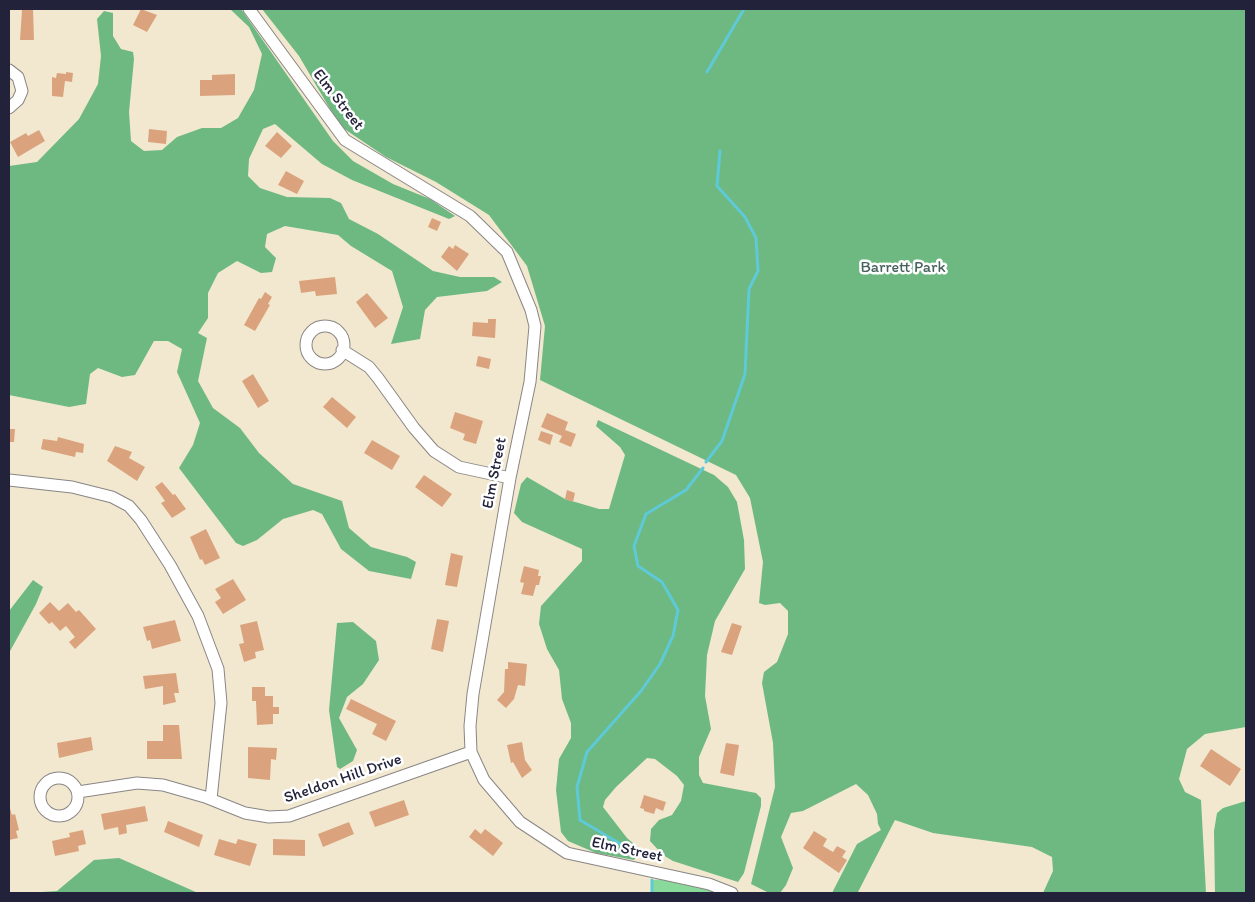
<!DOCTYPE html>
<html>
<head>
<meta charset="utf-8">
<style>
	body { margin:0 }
	#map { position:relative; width:1255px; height:902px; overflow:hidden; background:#f1e8cf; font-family:Itim,sans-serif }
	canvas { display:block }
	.frame { position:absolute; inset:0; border:10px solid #22223b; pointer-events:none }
</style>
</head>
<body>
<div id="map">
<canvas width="1255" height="902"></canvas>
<div class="frame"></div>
</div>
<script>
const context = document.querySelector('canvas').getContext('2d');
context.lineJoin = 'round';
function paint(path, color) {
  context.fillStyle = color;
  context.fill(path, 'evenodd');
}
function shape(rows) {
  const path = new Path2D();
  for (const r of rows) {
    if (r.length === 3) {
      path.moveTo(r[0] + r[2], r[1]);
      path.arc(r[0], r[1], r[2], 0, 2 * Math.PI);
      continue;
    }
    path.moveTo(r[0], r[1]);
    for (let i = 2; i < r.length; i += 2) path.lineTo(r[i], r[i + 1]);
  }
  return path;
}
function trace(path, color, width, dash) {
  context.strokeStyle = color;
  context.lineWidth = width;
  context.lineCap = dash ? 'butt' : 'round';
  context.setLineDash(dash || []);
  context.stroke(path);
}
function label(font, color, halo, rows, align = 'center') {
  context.font = font + ' Itim,sans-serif';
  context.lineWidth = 5;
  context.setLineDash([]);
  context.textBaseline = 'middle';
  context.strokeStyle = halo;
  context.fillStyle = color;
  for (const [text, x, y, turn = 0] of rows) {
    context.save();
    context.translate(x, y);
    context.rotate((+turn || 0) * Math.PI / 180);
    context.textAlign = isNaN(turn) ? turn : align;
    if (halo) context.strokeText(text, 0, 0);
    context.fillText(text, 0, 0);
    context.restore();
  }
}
const green = shape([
	[668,879,697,886,719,893,651,893,652,880]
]);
const forest = shape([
	[230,9,241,9,333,141,353,161,393,184,430,199,455,216,449,219,352,180,322,164,275,124,263,129,249,159,248,176,260,188,287,197,330,198,341,203,349,219,378,234,433,271,460,277,494,277,502,282,487,291,437,297,425,310,420,339,391,344,403,307,392,271,351,246,338,235,285,226,267,234,265,247,276,258,272,272,261,273,237,261,218,273,208,293,208,318,198,333,207,338,198,381,213,408,240,428,259,453,293,484,342,501,349,528,371,547,407,557,416,562,411,579,369,571,341,549,322,514,313,510,283,519,257,540,243,546,236,543,179,468,193,445,200,423,177,372,182,349,168,341,154,341,135,375,122,377,98,368,90,374,86,404,69,407,9,395,9,166,37,162,79,119,98,84,101,56,97,19,104,11,113,13,113,36,121,49,133,52,134,59,129,112,131,141,144,151,162,150,177,137,202,128,221,128,238,118,254,90,262,54,249,27],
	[262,9,1246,9,1246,727,1205,734,1187,749,1179,779,1185,792,1201,800,1206,893,1043,893,1053,871,1052,857,1032,847,933,833,895,820,858,892,832,893,857,844,881,830,878,824,877,814,868,795,856,784,803,811,791,813,781,837,793,868,786,885,780,893,769,893,751,884,775,787,773,743,762,683,764,672,777,662,788,634,788,611,780,603,765,605,759,603,763,562,750,498,736,475,540,380,545,326,527,266,489,215,436,182,386,157,340,126,299,56],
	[598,420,714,475,728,487,737,502,744,540,745,569,715,621,707,655,705,696,711,729,699,757,699,775,703,783,756,793,761,798,761,806,744,873,738,882,673,861,663,855,650,841,651,829,659,820,672,815,681,801,684,785,677,776,655,759,647,758,616,787,605,800,603,807,627,838,641,850,634,860,596,853,568,841,561,832,556,790,559,759,571,738,571,723,562,699,559,670,547,649,539,624,541,606,582,561,582,549,522,522,514,513,521,484,527,477,565,499,599,509,609,509,625,455,620,447,596,426],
	[33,580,43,587,36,604,9,653,9,611],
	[353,622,376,641,379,660,363,684,347,697,339,718,357,750,353,761,340,769,337,767,329,710,337,623],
	[1246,801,1246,893,1215,893,1214,831,1217,813,1223,808],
	[119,858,198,893,26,893,57,891,94,860]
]);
const stream = shape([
	[707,72,744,9],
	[706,462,722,441,745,374,749,289,758,271,756,238,745,217,717,186,720,151],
	[639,855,580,820,577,787,587,752,641,691,660,664,673,636,678,610,662,582,638,566,634,546,646,514,686,490,703,468],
	[652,880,652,893]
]);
const building = shape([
	[33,9,34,40,20,40,22,10],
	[141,9,157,15,147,32,133,25],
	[66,72,73,73,72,82,65,81,63,97,52,96,52,77,56,78,57,73,66,74],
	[235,74,235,95,200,96,200,80,212,80,212,75],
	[149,129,167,131,166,144,148,142],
	[39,130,45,141,18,157,10,142,26,133,28,136],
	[277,132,292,146,281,158,265,146],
	[286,171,304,181,297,194,278,185],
	[432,218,441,222,437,231,428,227],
	[455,245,469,254,457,271,441,257,449,246,453,249],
	[335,277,337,294,316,296,315,291,301,293,299,281],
	[265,292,272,297,268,304,270,305,255,331,244,325,259,298,261,299],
	[367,293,388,318,375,328,356,302],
	[488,319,496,319,495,338,472,336,473,322,488,323],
	[478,356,491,359,489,369,476,366],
	[253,374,269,401,258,408,242,381],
	[332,397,356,417,347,428,323,407],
	[455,412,483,421,476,444,463,440,465,434,450,428],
	[547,413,568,422,565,430,576,434,571,447,559,442,562,436,541,427],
	[9,429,15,429,14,442,9,442],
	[541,431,553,435,550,445,538,440],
	[58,437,84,444,83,453,76,452,75,457,41,449,43,439,57,441],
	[372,440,400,456,392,470,364,453],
	[115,446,132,452,129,458,145,467,137,481,107,461],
	[424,475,452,494,442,507,415,487],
	[162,482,173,495,175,494,186,509,172,518,161,503,165,501,155,487],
	[567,490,575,493,573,502,565,499],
	[206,529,220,558,205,565,202,559,200,560,190,537],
	[451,553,463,556,457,587,445,585],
	[524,566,539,570,538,576,541,576,539,585,536,585,533,596,521,594,524,583,520,582],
	[233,579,246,600,223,614,215,602,221,598,215,589],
	[50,602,59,611,68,603,76,612,79,610,96,629,75,649,69,642,75,637,66,626,60,631,52,622,49,624,39,613],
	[437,619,449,621,443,652,431,649],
	[175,620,181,641,152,649,150,640,147,641,143,627],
	[257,621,264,650,255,652,256,658,244,662,239,644,244,643,240,625],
	[732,623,742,626,732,655,721,652],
	[508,662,527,664,525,686,518,685,514,699,506,708,497,700,504,692,505,669,508,669],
	[176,673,179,693,174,693,176,702,163,705,163,686,145,689,143,676],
	[252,687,265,687,265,696,273,696,273,707,279,707,279,714,273,714,273,724,257,725,256,701,252,701],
	[351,699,396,721,386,741,372,734,377,724,346,709],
	[163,725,179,725,182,759,147,759,147,741,163,741],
	[91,737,93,750,59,758,57,743],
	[522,742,525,760,532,770,522,778,513,762,511,763,507,745],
	[726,743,739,745,734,776,720,773],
	[248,747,277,748,276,760,271,759,270,780,248,778],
	[1211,749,1241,769,1230,786,1200,766],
	[644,795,666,802,663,811,656,808,654,814,644,811,644,809,640,808],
	[404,800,409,815,375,827,369,812],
	[9,805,12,815,15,814,19,830,16,831,18,838,9,840],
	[145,806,148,821,126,825,127,833,119,835,118,827,104,830,101,814],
	[168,821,203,835,199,847,164,832],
	[349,822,354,834,323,847,318,834],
	[475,829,481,834,485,829,503,843,493,856,469,837],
	[83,830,86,844,78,846,79,851,55,856,52,841,70,837,69,833],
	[814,831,827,839,823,846,833,852,837,846,846,851,842,857,847,860,839,873,803,848],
	[219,839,236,844,238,839,257,844,250,866,214,855],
	[273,839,305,840,305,856,273,855]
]);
const minor = shape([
	[249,9,345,140,470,216,507,252,531,310,535,326,530,382,510,478,473,694,470,726,471,752,484,780,520,822,567,853,709,884,732,893],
	[9,70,18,77,22,91,18,100,9,108],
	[325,345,19],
	[342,350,369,367,378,378,414,428,434,451,459,467,510,478],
	[9,480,72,487,112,497,129,506,141,520,170,565,198,616,218,669,221,703,211,799],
	[59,797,19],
	[78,792,137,783,163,785,205,797,245,813,269,817,289,816,471,752]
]);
const streetNames = [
	["Elm Street",338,100,52],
	["Elm Street",495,473,-79],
	["Sheldon Hill Drive",343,779,-19],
	["Elm Street",627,850,12]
];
const parkNames = [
	["Barrett Park",903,268]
];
paint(green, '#88d99a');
paint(forest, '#6eb982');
trace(stream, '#5ec9d7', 3);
paint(building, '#dba37d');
trace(minor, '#8a8585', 13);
trace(minor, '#fff', 11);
label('16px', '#22223b', '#fff', streetNames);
label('16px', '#46625c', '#fff', parkNames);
</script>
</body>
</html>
